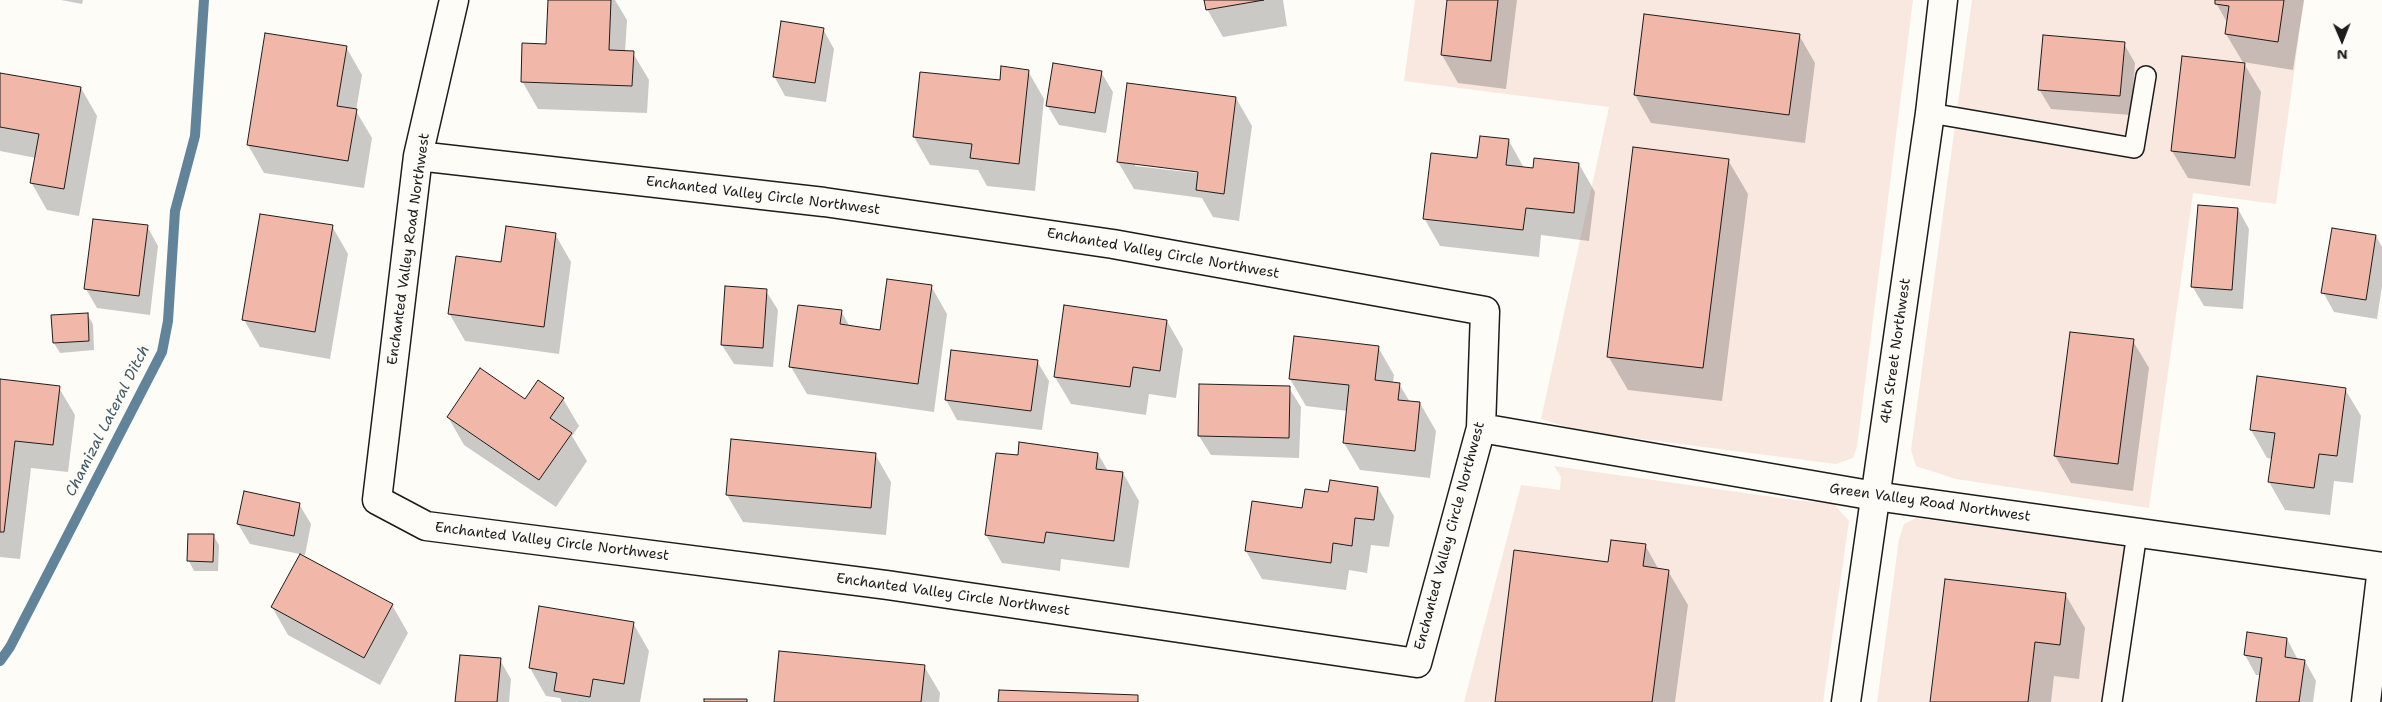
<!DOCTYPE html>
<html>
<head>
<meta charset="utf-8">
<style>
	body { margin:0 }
	#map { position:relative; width:2382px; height:702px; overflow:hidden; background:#fdfcf7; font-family:"Shantell Sans",sans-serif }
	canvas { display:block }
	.north { position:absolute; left:2317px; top:15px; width:50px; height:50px; -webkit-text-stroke:4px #fdfcf7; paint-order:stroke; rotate:179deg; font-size:14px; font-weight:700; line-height:20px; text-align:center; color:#1c1c1c }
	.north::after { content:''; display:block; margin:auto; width:18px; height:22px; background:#1c1c1c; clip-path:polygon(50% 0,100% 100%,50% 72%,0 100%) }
</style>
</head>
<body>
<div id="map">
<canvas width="2382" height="702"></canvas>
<div class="north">N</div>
</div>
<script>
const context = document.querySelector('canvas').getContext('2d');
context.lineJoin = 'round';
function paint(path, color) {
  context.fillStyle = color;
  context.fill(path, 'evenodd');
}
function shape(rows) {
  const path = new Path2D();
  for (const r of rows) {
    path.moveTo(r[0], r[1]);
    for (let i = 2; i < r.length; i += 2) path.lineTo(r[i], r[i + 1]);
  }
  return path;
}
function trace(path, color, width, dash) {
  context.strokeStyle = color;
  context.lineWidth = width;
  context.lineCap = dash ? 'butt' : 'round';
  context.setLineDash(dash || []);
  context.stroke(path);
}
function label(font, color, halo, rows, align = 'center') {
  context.font = font + ' "Shantell Sans",sans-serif';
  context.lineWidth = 4.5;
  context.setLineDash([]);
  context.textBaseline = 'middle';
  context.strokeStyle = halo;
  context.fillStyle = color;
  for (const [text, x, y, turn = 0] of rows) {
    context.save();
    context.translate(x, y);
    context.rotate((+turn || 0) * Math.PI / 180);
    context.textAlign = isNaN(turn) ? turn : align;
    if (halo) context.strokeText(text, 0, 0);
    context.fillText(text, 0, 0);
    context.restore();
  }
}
const built = shape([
	[1415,0,1913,0,1857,447,1853,458,1836,464,1580,431,1541,419,1609,107,1404,81],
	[1972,0,2304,0,2276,204,2193,193,2149,508,1956,479,1916,466,1911,450],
	[1554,466,1795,500,1834,504,1849,521,1823,702,1464,702,1521,485,1560,490,1561,477],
	[1916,518,2129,547,2106,702,1877,702,1899,539,1904,524]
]);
const shadow = shape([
	[61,0,83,0,82,4],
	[549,0,615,0,627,20,625,52,633,53,649,80,647,113,538,109,522,81,547,45],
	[1205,0,1283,0,1287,26,1223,37,1207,9],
	[1448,0,1517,0,1506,89,1458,83,1442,55],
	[2217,0,2304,0,2293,70,2243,62,2261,92,2250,186,2188,178,2172,151,2244,64,2226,34,2228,24,2216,3],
	[1645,15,1799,35,1815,63,1805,143,1651,123,1635,95],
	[823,29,834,49,826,102,785,96,774,76],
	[2124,44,2135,63,2131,115,2051,109,2039,89],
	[346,47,362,75,356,111,372,138,364,188,264,173,248,145],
	[1028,71,1044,99,1035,191,987,186,978,170,930,165,914,137,1001,81],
	[1101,72,1113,92,1106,133,1059,125,1047,105],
	[0,74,81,88,97,116,79,216,47,210,31,182,36,158,0,151],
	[1236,98,1252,126,1239,221,1213,217,1202,198,1134,189,1118,162],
	[1135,163,1204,172,1204,174,1135,166],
	[1509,141,1524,168,1534,169,1579,164,1595,192,1589,241,1541,235,1539,257,1440,246,1424,218],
	[1728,160,1748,194,1722,401,1628,390,1608,356],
	[2238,209,2249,229,2243,309,2204,306,2192,286],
	[147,226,158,246,150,315,97,308,86,289],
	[332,226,348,254,330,359,260,347,244,320],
	[555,234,571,262,559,354,465,341,449,313],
	[2376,236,2382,247,2382,286,2377,319,2334,312,2323,292],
	[931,286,947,314,934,412,807,394,791,367,841,311,850,327,881,331],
	[766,291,778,310,773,367,734,364,722,345],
	[87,314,93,324,94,350,60,353,54,343],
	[1167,321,1183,349,1176,398,1149,394,1146,415,1071,404,1055,377],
	[2133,341,2149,368,2133,491,2071,483,2055,456],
	[1378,347,1394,375,1393,383,1399,384,1410,402,1420,403,1436,431,1430,478,1360,470,1344,443,1348,411,1306,406,1290,379],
	[1037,361,1049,381,1042,430,957,420,946,400],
	[2258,377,2345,389,2361,416,2353,483,2334,481,2330,515,2285,510,2269,482,2273,459,2267,458,2251,430],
	[0,380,59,388,75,415,68,472,31,468,20,559,0,557],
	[1289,388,1301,407,1299,458,1211,455,1199,436],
	[563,399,579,426,572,436,587,461,556,507,464,445,448,417,526,400],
	[875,454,891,482,886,535,743,522,727,495],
	[997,454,1019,457,1098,454,1108,471,1123,473,1139,501,1129,568,1061,559,1060,571,1002,563,986,535],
	[1378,488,1394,516,1389,547,1371,545,1367,573,1349,570,1346,590,1262,579,1246,551,1329,494],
	[299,504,311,524,305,555,250,544,238,524],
	[213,535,219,545,218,571,194,571,189,561],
	[1645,545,1659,570,1668,571,1688,605,1675,702,1496,702,1609,563],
	[301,555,392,605,408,633,380,685,288,635,272,607],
	[2065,594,2085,628,2079,679,2054,676,2051,702,1931,702],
	[633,623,649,651,640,702,562,702,560,698,546,696,530,668],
	[2287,639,2298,660,2305,661,2316,681,2313,702,2257,702,2261,675,2256,675,2245,655],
	[500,660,511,679,509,702,457,702],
	[924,666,940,693,939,702,775,702]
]);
const stream = shape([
	[0,661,10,647,162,352,168,321,175,211,195,136,204,0]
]);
const building = shape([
	[548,0,611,0,609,50,634,51,632,86,521,82,522,43,546,44,548,0],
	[1204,0,1264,0,1206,10,1204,0],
	[1447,0,1498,0,1491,61,1441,55,1447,0],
	[2215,0,2284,0,2278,42,2225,34,2229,6,2215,4,2215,0],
	[1644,14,1800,34,1789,115,1634,95,1644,14],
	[781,21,824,28,815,83,773,77,781,21],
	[265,33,347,46,337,106,357,109,348,161,247,145,265,33],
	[2043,35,2125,42,2120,96,2038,90,2043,35],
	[2182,56,2245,63,2235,158,2171,151,2182,56],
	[1053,63,1102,71,1095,113,1046,106,1053,63],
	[1001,66,1029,70,1019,164,970,158,972,144,913,137,920,72,1000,80,1001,66],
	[0,73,81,87,64,189,30,183,39,134,0,127,0,73],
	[1127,83,1236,97,1224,194,1196,190,1198,172,1117,162,1127,83],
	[1480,136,1509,139,1506,165,1533,168,1534,158,1579,163,1574,213,1526,208,1523,230,1423,219,1431,153,1477,158,1480,136],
	[1633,147,1729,159,1703,368,1607,357,1633,147],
	[2198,205,2238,208,2232,290,2191,287,2198,205],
	[260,214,333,225,315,332,242,320,260,214],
	[93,219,148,225,139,296,84,289,93,219],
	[506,226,556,233,544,327,448,314,456,256,501,262,506,226],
	[2332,228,2376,235,2366,300,2321,293,2332,228],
	[887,279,932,285,918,384,789,367,798,305,842,310,840,324,880,330,887,279],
	[725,286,767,289,763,348,721,345,725,286],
	[1064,305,1167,320,1160,371,1133,367,1130,387,1054,377,1064,305],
	[88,313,89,341,53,343,51,315,88,313],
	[2070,332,2134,339,2118,464,2054,456,2070,332],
	[1294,336,1379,346,1375,380,1400,383,1398,400,1420,402,1415,451,1343,443,1349,385,1289,379,1294,336],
	[951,350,1038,360,1031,411,945,400,951,350],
	[480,368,525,399,538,380,564,398,550,418,572,433,539,480,447,417,480,368],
	[2257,376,2346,388,2337,456,2319,454,2314,488,2268,482,2275,433,2250,430,2257,376],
	[0,379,60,386,53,445,15,441,4,532,0,532,0,379],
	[1199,384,1290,386,1289,438,1198,436,1199,384],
	[731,439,876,453,871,508,726,495,731,439],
	[1019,442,1098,453,1096,469,1123,472,1114,541,1046,532,1044,543,985,535,996,453,1018,455,1019,442],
	[1330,480,1378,487,1374,520,1355,518,1352,546,1333,543,1331,563,1245,551,1252,501,1302,508,1305,489,1328,492,1330,480],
	[244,491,300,503,294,536,237,524,244,491],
	[188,534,214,534,213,562,187,561,188,534],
	[1611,540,1646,544,1643,566,1669,570,1652,702,1495,702,1514,550,1608,562,1611,540],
	[300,554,393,604,364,658,271,607,300,554],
	[1945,579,2066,593,2060,645,2035,642,2028,702,1930,702,1945,579],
	[539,606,634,622,624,684,593,679,590,697,554,691,557,673,529,668,539,606],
	[2247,632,2287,638,2285,657,2305,660,2299,702,2256,702,2262,658,2244,655,2247,632],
	[779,651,925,665,921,702,774,702,779,651],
	[460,655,501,658,497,702,455,702,460,655],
	[999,690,1138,695,1138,702,998,702,999,690],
	[704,699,747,699,747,702,704,702,704,699]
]);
const service = shape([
	[1930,113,2134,148,2146,76],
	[2112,702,2137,533]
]);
const minor = shape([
	[418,156,824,202,1113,244,1485,311,1481,428,1417,663,887,585,426,526,377,500,418,156,454,0],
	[1481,428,1875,496,2382,567],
	[2366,702,2382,568]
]);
const secondary = shape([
	[1846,702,1930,113,1943,0]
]);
const streetNames = [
	["Enchanted Valley Circle Northwest",763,196,7],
	["Enchanted Valley Road Northwest",409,249,-82],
	["Enchanted Valley Circle Northwest",1163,254,10],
	["4th Street Northwest",1896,351,-82],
	["Green Valley Road Northwest",1930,503,8],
	["Enchanted Valley Circle Northwest",1450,536,-75],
	["Enchanted Valley Circle Northwest",552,542,7],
	["Enchanted Valley Circle Northwest",953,595,8]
];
const waterNames = [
	["Chamizal Lateral Ditch",108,421,-63]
];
paint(built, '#f9e8e0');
paint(shadow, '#0003');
trace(stream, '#61849b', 10);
paint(building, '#f1b8a9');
trace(building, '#1c1c1c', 1);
trace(service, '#1c1c1c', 22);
trace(minor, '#1c1c1c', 31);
trace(secondary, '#1c1c1c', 31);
trace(service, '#fdfcf7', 19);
trace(minor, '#fdfcf7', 28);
trace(secondary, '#fdfcf7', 28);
label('14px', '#1c1c1c', '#fdfcf7', streetNames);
label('italic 15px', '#445966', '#fdfcf7', waterNames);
</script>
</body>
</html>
